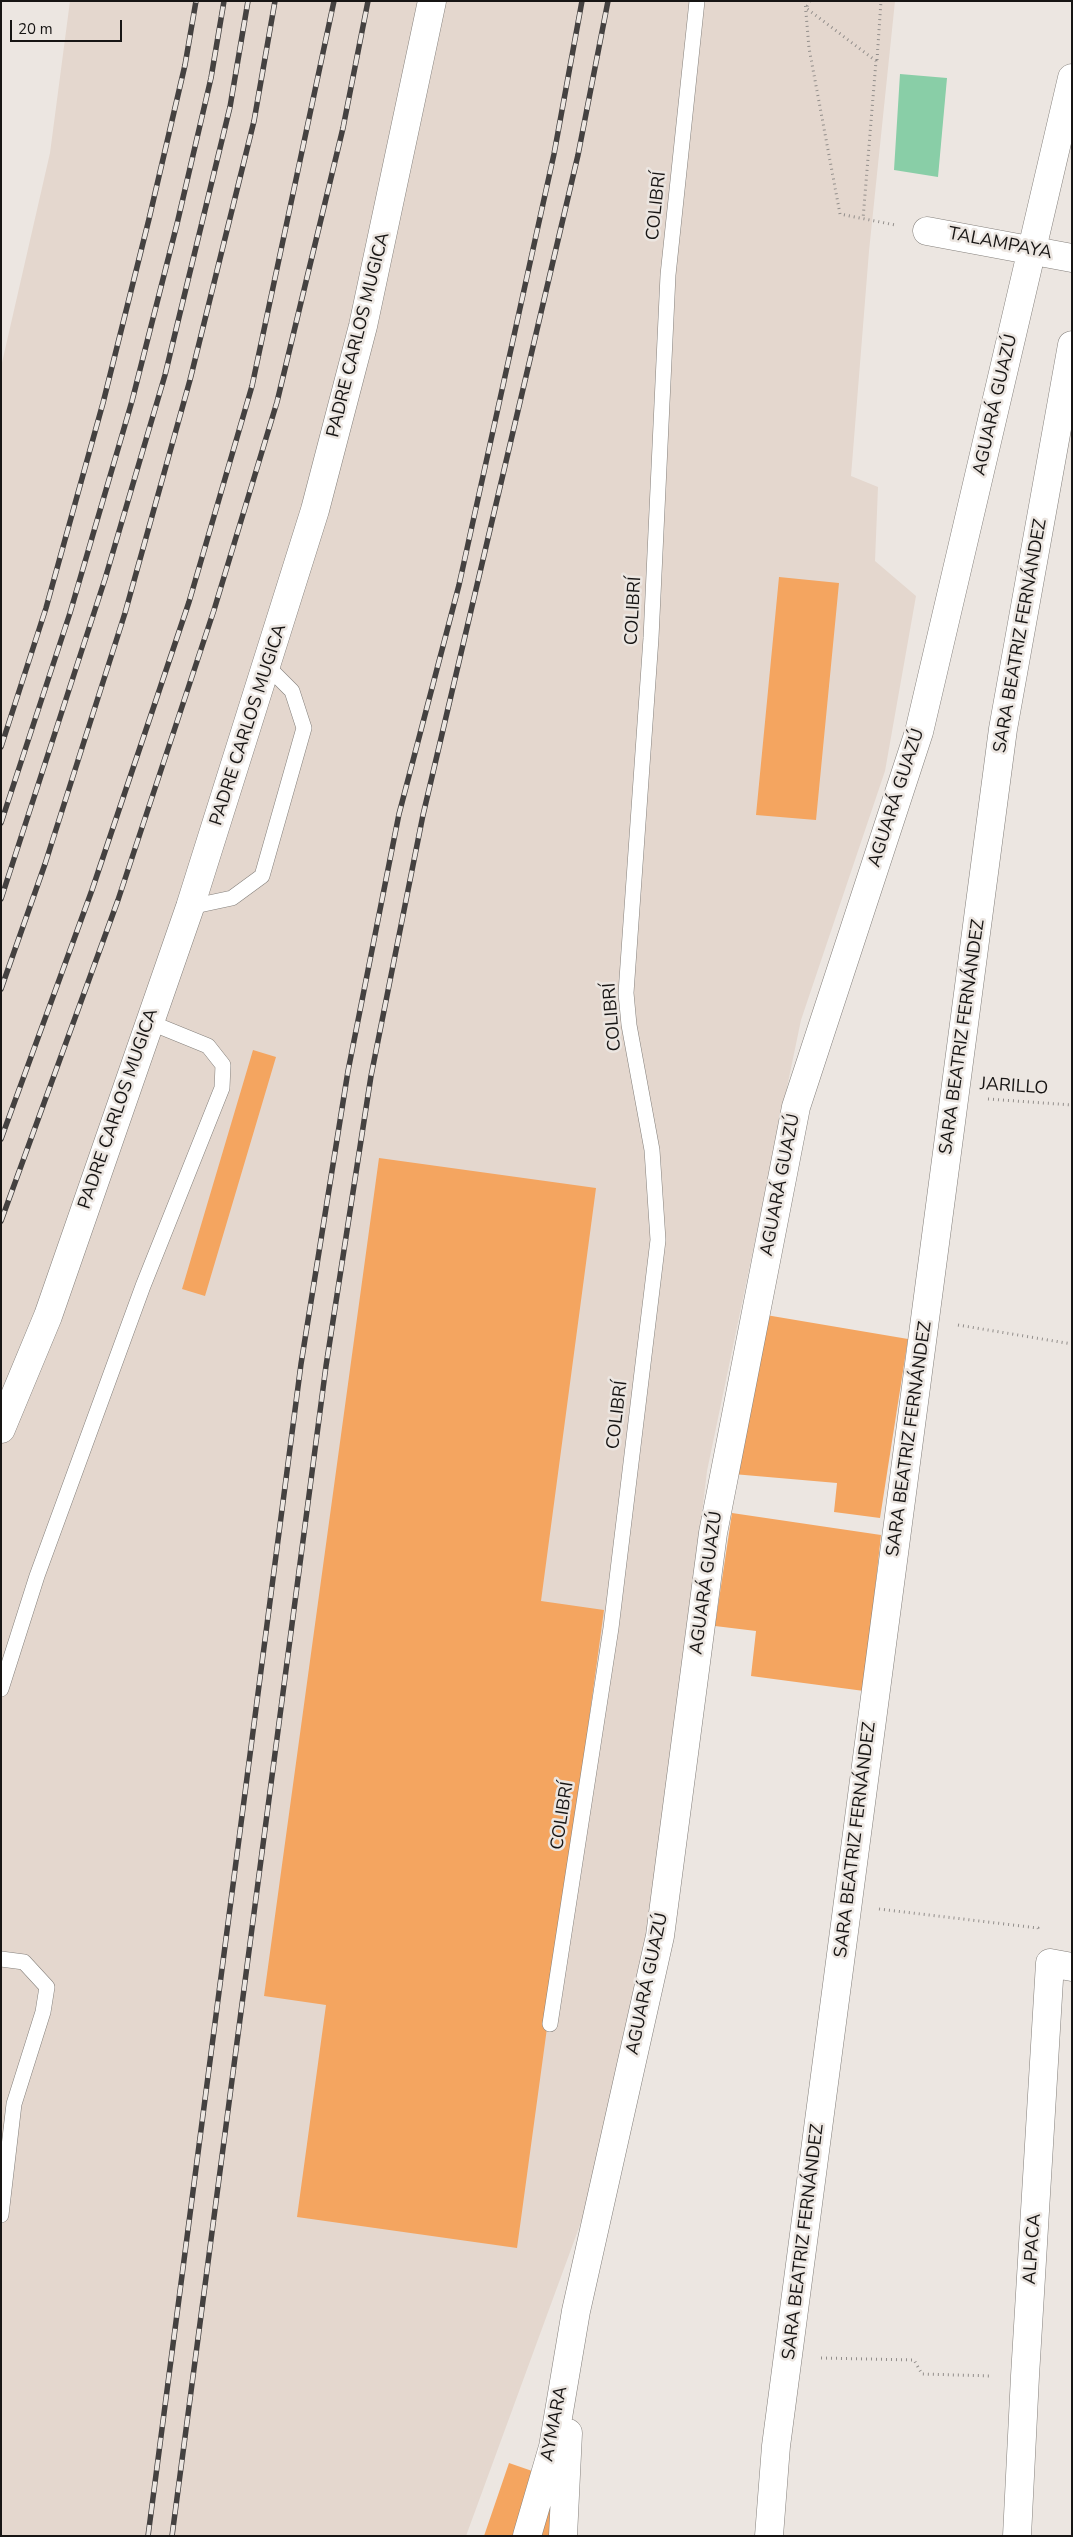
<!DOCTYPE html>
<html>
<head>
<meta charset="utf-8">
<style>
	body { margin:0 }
	#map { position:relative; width:1073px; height:2537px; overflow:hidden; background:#ece6e1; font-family:"Nunito Sans",sans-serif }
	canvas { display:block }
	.frame { position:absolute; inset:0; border:2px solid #171514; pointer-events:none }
	.scale { position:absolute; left:10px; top:20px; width:112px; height:22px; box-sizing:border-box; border:2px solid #171514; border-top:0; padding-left:6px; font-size:15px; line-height:18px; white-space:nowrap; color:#171514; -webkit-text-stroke:4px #ece6e1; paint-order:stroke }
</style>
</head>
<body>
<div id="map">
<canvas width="1073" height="2537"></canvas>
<div class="frame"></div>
<div class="scale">20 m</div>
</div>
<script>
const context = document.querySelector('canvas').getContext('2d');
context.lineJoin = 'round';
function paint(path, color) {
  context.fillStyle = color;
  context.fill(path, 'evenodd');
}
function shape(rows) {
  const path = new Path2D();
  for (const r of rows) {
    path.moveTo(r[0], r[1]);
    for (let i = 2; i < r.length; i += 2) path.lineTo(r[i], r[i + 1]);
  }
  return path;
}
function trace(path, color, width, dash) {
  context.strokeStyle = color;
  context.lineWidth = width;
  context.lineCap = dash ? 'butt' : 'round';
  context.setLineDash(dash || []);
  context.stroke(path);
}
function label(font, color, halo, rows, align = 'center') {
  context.font = font + ' "Nunito Sans",sans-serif';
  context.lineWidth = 5;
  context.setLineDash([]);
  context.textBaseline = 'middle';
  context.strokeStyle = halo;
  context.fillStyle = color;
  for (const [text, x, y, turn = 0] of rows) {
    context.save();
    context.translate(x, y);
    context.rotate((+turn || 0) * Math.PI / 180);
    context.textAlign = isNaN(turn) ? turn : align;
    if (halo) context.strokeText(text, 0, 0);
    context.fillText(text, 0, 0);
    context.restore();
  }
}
const built = shape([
	[70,1,895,1,869,251,851,476,878,487,875,561,916,596,885,771,801,1020,707,1471,636,2072,466,2536,1,2536,1,367,50,153]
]);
const green = shape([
	[900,74,947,78,938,177,894,170]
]);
const building = shape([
	[779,577,839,583,816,820,756,815],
	[253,1050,276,1057,205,1296,182,1289],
	[379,1158,596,1188,541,1601,604,1610,517,2248,297,2217,326,2005,264,1996],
	[766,1315,908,1339,880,1518,834,1512,837,1483,733,1474],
	[732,1513,881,1535,864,1691,751,1676,756,1631,715,1626],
	[509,2463,538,2473,521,2536,484,2536],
	[541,2503,556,2509,557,2536,534,2536]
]);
const path = shape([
	[805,1,809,48,840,214,895,225],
	[810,1,806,8,876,61,863,219],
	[877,60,881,1],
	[988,1099,1072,1105],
	[958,1325,1072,1344],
	[879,1909,1038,1928,1039,1931],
	[821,2358,914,2360,922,2374,992,2376]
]);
const service = shape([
	[190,907,232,898,262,876,304,728,292,691,267,666],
	[1,1689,37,1576,143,1286,222,1088,223,1065,208,1046,149,1022],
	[1,1959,24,1962,47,1987,43,2012,14,2104,1,2215],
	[550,2024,611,1628,658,1240,652,1150,629,1025,626,993,651,638,668,275,697,1]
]);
const minor = shape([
	[927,231,1072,258],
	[527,2536,553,2447,576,2311,660,1936,713,1533,796,1107,919,732,1072,78],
	[563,2536,568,2433],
	[769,2536,776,2446,1003,729,1072,345],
	[1017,2536,1025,2376,1050,1963,1072,1967]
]);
const tertiary = shape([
	[1,1429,48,1316,190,907,315,510,363,326,432,1]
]);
const rail = shape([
	[1,747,46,608,103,403,149,219,185,65,196,1],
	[1,823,70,613,132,401,177,224,211,78,224,1],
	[1,899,105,579,165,375,230,107,248,1],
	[1,989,45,864,125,613,190,380,254,121,275,1],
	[1,1139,92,890,189,602,252,386,334,1],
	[1,1221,118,900,214,610,277,402,343,128,368,1],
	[148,2536,301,1364,348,1071,399,814,459,585,554,154,582,1],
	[172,2536,326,1366,371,1076,423,815,578,155,608,1]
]);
const streetNames = [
	["COLIBRÍ",657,206,-84],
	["TALAMPAYA",1000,244,11],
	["PADRE CARLOS MUGICA",359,335,-76],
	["AGUARÁ GUAZÚ",996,405,-77],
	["COLIBRÍ",634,611,-87],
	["SARA BEATRIZ FERNÁNDEZ",1021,636,-80],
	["PADRE CARLOS MUGICA",249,725,-72],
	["AGUARÁ GUAZÚ",897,798,-72],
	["COLIBRÍ",613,1017,-95],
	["SARA BEATRIZ FERNÁNDEZ",963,1037,-82],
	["JARILLO",1014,1087,4],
	["PADRE CARLOS MUGICA",119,1109,-71],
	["AGUARÁ GUAZÚ",781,1185,-79],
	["COLIBRÍ",618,1415,-83],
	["SARA BEATRIZ FERNÁNDEZ",910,1439,-82],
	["AGUARÁ GUAZÚ",707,1583,-82],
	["COLIBRÍ",563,1816,-81],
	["SARA BEATRIZ FERNÁNDEZ",856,1840,-83],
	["AGUARÁ GUAZÚ",648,1984,-78],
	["SARA BEATRIZ FERNÁNDEZ",804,2242,-83],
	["ALPACA",1033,2249,-86],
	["AYMARA",555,2424,-79]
];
paint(built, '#e4d7ce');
paint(green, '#89cea7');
paint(building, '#f4a560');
trace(service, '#85807c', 16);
trace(minor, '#85807c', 29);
trace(tertiary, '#85807c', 29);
trace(path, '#928e8b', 3, [1, 4]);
trace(service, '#fff', 15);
trace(minor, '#fff', 28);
trace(tertiary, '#fff', 28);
trace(rail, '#444140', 5.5);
trace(rail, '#ece6e1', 4, [11]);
label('18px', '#171514', '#ece6e1', streetNames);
</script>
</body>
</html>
